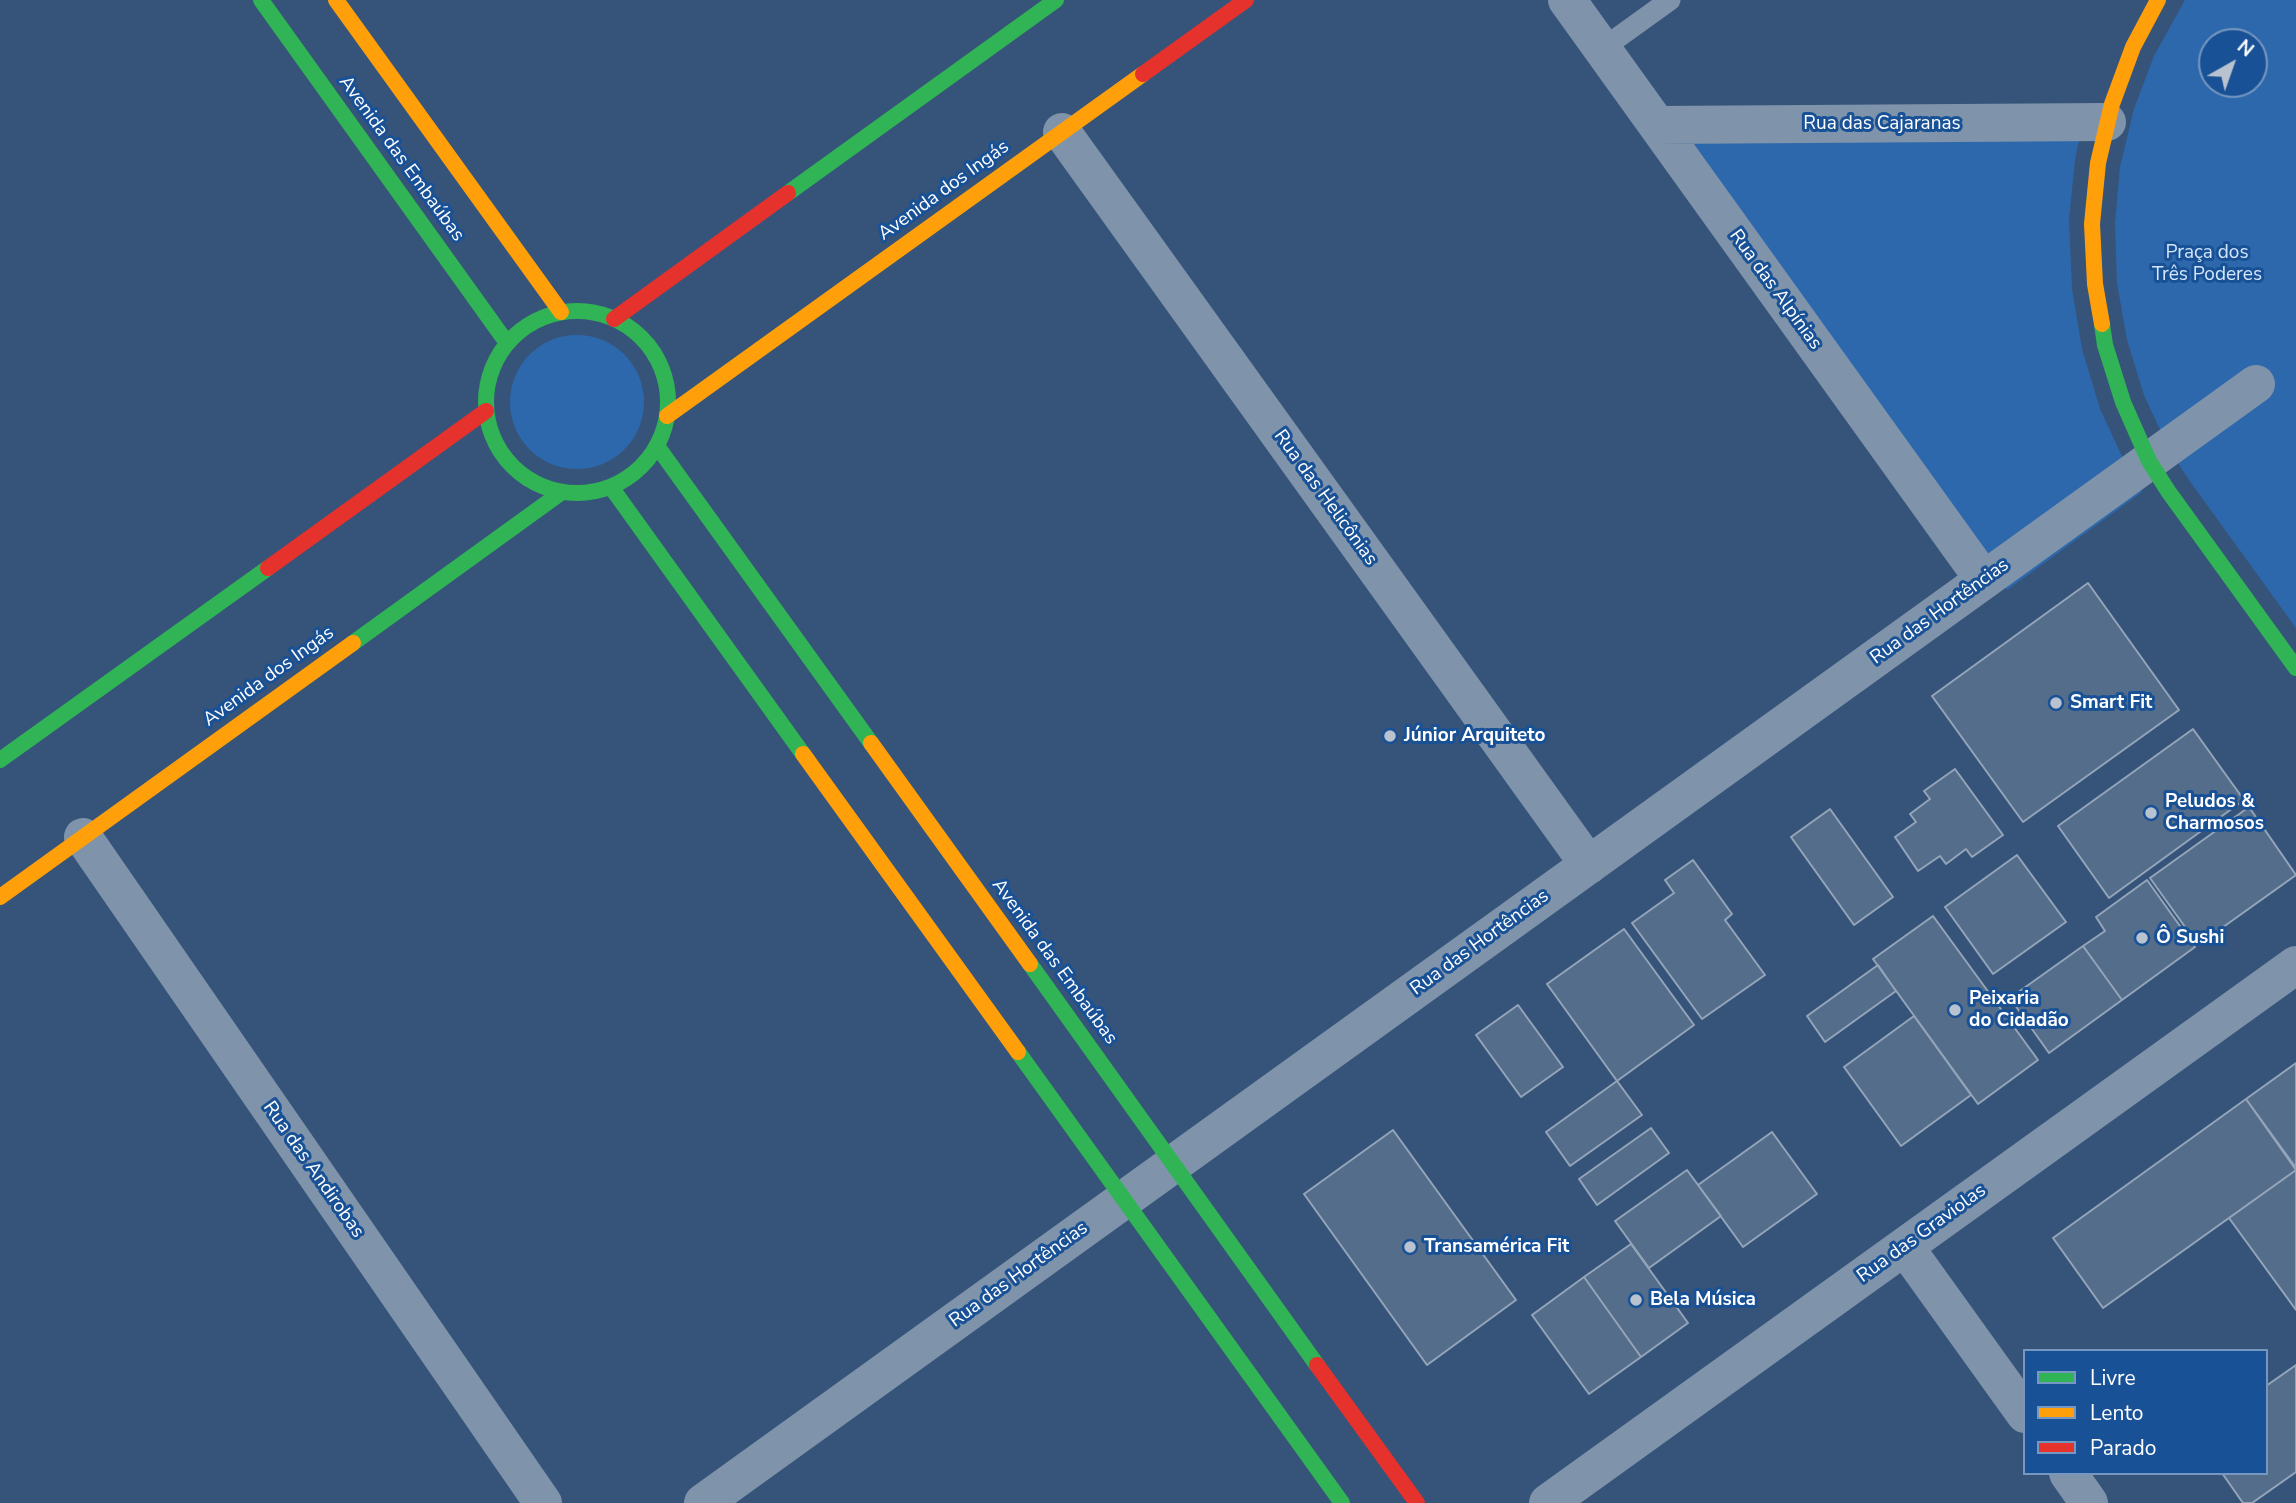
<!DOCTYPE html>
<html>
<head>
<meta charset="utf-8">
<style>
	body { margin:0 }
	#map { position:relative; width:2296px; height:1503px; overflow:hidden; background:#365479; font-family:"Nunito Sans",sans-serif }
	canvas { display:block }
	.legend { position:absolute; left:2023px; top:1349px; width:245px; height:126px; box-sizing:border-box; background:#195196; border:2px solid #7597c0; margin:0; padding:9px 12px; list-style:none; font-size:21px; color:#fff }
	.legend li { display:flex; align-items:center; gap:14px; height:35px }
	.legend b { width:35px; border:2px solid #7597c0 }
	.north { position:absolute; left:2198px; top:28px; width:70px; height:70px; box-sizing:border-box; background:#195196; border:2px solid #7597c0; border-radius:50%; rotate:40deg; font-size:19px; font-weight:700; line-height:28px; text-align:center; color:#fff }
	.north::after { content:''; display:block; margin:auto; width:24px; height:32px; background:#b9c3d0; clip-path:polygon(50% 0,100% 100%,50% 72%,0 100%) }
</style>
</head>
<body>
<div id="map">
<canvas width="2296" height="1503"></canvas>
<ul class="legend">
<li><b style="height:9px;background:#30b455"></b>Livre</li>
<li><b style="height:9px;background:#ff9f0a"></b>Lento</li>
<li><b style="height:9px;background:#e5322d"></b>Parado</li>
</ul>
<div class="north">N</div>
</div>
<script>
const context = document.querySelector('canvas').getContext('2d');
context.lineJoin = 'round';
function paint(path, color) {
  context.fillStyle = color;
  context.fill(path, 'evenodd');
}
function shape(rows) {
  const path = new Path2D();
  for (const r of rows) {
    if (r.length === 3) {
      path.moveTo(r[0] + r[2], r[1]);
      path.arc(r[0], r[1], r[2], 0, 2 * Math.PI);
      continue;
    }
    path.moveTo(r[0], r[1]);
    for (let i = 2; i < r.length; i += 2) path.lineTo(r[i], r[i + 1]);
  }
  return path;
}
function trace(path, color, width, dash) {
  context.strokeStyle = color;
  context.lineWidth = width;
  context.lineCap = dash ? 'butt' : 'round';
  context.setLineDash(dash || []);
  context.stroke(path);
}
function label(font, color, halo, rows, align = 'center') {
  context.font = font + ' "Nunito Sans",sans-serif';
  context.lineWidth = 6;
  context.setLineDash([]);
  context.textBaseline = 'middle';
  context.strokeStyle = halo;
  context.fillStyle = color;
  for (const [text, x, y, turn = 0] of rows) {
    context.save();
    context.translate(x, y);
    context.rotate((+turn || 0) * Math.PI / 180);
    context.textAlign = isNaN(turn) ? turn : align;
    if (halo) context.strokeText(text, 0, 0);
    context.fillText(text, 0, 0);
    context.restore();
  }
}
const green = shape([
	[2185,0,2296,0,2296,628,2189,480,2168,447,2144,395,2127,340,2117,283,2115,224,2120,167,2134,109,2154,56],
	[2212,42,2254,42,2254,84,2212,84],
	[2080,137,2075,159,2069,220,2072,289,2082,349,2100,409,2128,469,2142,492,2007,590,1684,139],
	[577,402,67]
]);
const building = shape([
	[2088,583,2179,710,2023,822,1932,696,2088,583],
	[2193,729,2244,800,2109,898,2058,826,2193,729],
	[1955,769,2003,835,1972,857,1966,849,1946,864,1940,856,1918,871,1895,837,1916,822,1910,814,1930,799,1924,791,1955,769],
	[2249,807,2296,875,2198,945,2150,878,2249,807],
	[1830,809,1893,897,1854,925,1791,837,1830,809],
	[2017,855,2066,922,1993,974,1945,907,2017,855],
	[1693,860,1732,914,1725,920,1765,975,1702,1019,1632,923,1674,893,1665,880,1693,860],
	[2147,880,2195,947,2122,1000,2083,946,2105,931,2096,917,2147,880],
	[1933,916,2038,1060,1978,1104,1873,959,1933,916],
	[1624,929,1694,1025,1617,1081,1547,984,1624,929],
	[2083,946,2122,1000,2049,1053,2010,998,2083,946],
	[1878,965,1896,991,1825,1042,1807,1016,1878,965],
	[1518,1005,1563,1067,1521,1097,1476,1035,1518,1005],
	[1914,1016,1971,1095,1901,1146,1844,1067,1914,1016],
	[2296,1063,2296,1168,2246,1099,2296,1063],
	[1617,1081,1642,1115,1570,1166,1546,1132,1617,1081],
	[2246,1099,2296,1170,2103,1308,2053,1238,2246,1099],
	[1651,1128,1669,1153,1597,1205,1579,1179,1651,1128],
	[1393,1130,1516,1300,1427,1365,1304,1194,1393,1130],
	[1772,1132,1817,1194,1743,1247,1698,1185,1772,1132],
	[1687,1170,1721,1216,1649,1268,1615,1221,1687,1170],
	[2296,1170,2296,1310,2229,1218,2296,1170],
	[1631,1244,1688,1323,1641,1357,1584,1277,1631,1244],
	[1584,1277,1641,1357,1589,1394,1532,1315,1584,1277],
	[2296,1365,2296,1472,2252,1503,2243,1503,2222,1473,2266,1473,2266,1386,2296,1365]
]);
const lane = shape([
	[1602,49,1670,0]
]);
const street = shape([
	[1567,0,1984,580],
	[1657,125,2107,122],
	[1062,132,1589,865],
	[83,837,543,1503],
	[1905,1247,2025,1414],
	[2068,1473,2089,1503],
	[703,1503,2256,384],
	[1548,1503,2296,965]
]);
const fast = shape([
	[261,0,507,343],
	[788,193,1056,0],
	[577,402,91],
	[2102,324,2105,345,2123,402,2149,461,2168,491,2296,668],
	[657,446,871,743],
	[611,487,803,754],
	[353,643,562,492],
	[0,760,268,568],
	[1030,964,1317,1365],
	[1018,1052,1342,1503]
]);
const slow = shape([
	[336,0,561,312],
	[2102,324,2095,284,2092,224,2098,163,2112,104,2133,47,2158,0],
	[667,416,1143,74],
	[871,743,1030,964],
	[803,754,1018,1052],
	[0,897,353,643]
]);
const jam = shape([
	[1143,74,1246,0],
	[614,319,788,193],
	[268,568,486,411],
	[1317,1365,1417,1503]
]);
const markers = [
	[2056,703,7,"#b9c3d0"],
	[1390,736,7,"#b9c3d0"],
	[2151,813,7,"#b9c3d0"],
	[2142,938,7,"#b9c3d0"],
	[1955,1010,7,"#b9c3d0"],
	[1410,1247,7,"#b9c3d0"],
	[1636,1300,7,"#b9c3d0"]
];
const streetNames = [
	["Rua das Cajaranas",1882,124],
	["Avenida das Embaúbas",401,159,54],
	["Avenida dos Ingás",944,191,-36],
	["Rua das Alpínias",1775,290,54],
	["Rua das Helicônias",1325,498,54],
	["Rua das Hortências",1940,612,-36],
	["Avenida dos Ingás",269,677,-36],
	["Rua das Hortências",1480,943,-36],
	["Avenida das Embaúbas",1054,962,54],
	["Rua das Andirobas",313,1170,55],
	["Rua das Graviolas",1922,1234,-36],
	["Rua das Hortências",1019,1275,-36]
];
const parkNames = [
	["Praça dos",2207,253],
	["Três Poderes",2207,275]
];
const poiNames = [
	["Smart Fit",2070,703],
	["Júnior Arquiteto",1404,736],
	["Peludos &",2165,802],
	["Charmosos",2165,824],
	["Ô Sushi",2156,938],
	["Peixaria",1969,999],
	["do Cidadão",1969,1021],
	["Transamérica Fit",1424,1247],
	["Bela Música",1650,1300]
];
paint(green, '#2e68ac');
paint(building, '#546d8a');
trace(building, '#94a5b9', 2);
trace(lane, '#7f94ab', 21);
trace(street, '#7f94ab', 38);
trace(fast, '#30b455', 16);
trace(slow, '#ff9f0a', 16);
trace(jam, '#e5322d', 16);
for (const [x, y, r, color] of markers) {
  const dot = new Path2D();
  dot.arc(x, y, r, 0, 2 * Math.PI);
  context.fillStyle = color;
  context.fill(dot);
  trace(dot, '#195196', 2.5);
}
label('19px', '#fff', '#195196', streetNames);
label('19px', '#d3e6fb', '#195196', parkNames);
label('bold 19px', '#fff', '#195196', poiNames, 'left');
</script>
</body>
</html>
